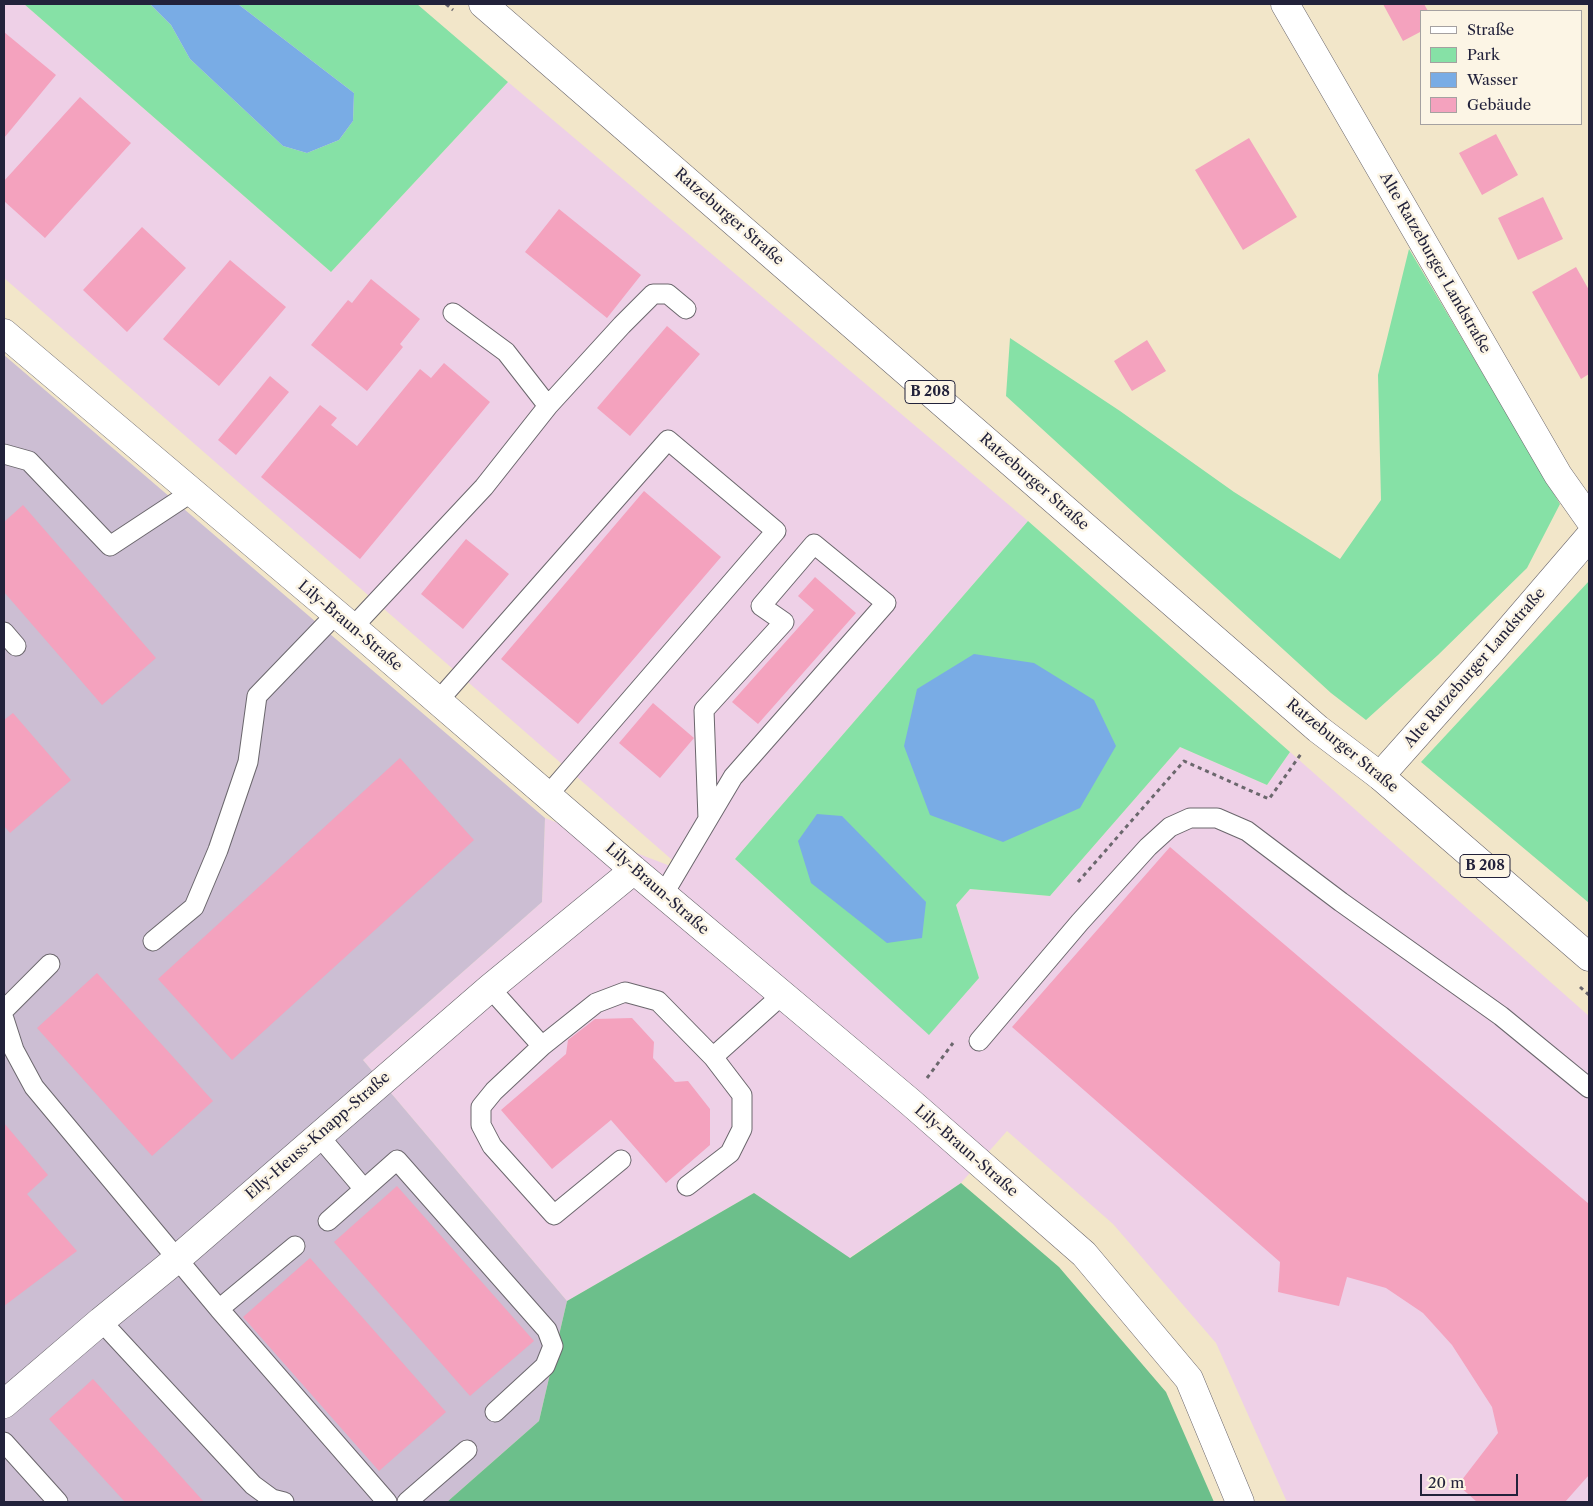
<!DOCTYPE html>
<html>
<head>
<meta charset="utf-8">
<style>
	body { margin:0 }
	#map { position:relative; width:1593px; height:1506px; overflow:hidden; background:#f2e6c9; font-family:"Libre Caslon Text",serif }
	canvas { display:block }
	.frame { position:absolute; inset:0; border:5px solid #22223b; pointer-events:none }
	.legend { position:absolute; left:1420px; top:10px; width:162px; height:115px; box-sizing:border-box; background:#fcf5e5; border:1px solid #a5a1a1; margin:0; padding:6px 9px; list-style:none; font-size:15px; color:#22223b }
	.legend li { display:flex; align-items:center; gap:10px; height:25px }
	.legend b { width:25px; border:1px solid #a5a1a1 }
	.scale { position:absolute; left:1420px; top:1474px; width:98px; height:22px; box-sizing:border-box; border:2px solid #22223b; border-top:0; padding-left:6px; font-size:15px; line-height:18px; white-space:nowrap; color:#22223b; -webkit-text-stroke:4px #fcf5e5; paint-order:stroke }
</style>
</head>
<body>
<div id="map">
<canvas width="1593" height="1506"></canvas>
<div class="frame"></div>
<ul class="legend">
<li><b style="height:6px;background:#fff"></b>Straße</li>
<li><b style="height:14px;background:#86e1a6"></b>Park</li>
<li><b style="height:14px;background:#79ace5"></b>Wasser</li>
<li><b style="height:14px;background:#f4a2be"></b>Gebäude</li>
</ul>
<div class="scale">20 m</div>
</div>
<script>
const context = document.querySelector('canvas').getContext('2d');
context.lineJoin = 'round';
function paint(path, color) {
  context.fillStyle = color;
  context.fill(path, 'evenodd');
}
function shape(rows) {
  const path = new Path2D();
  for (const r of rows) {
    path.moveTo(r[0], r[1]);
    for (let i = 2; i < r.length; i += 2) path.lineTo(r[i], r[i + 1]);
  }
  return path;
}
function trace(path, color, width, dash) {
  context.strokeStyle = color;
  context.lineWidth = width;
  context.lineCap = dash ? 'butt' : 'round';
  context.setLineDash(dash || []);
  context.stroke(path);
}
function label(font, color, halo, rows, align = 'center') {
  context.font = font + ' "Libre Caslon Text",serif';
  context.lineWidth = 5;
  context.setLineDash([]);
  context.textBaseline = 'middle';
  context.strokeStyle = halo;
  context.fillStyle = color;
  for (const [text, x, y, turn = 0] of rows) {
    context.save();
    context.translate(x, y);
    context.rotate((+turn || 0) * Math.PI / 180);
    context.textAlign = isNaN(turn) ? turn : align;
    if (halo) context.strokeText(text, 0, 0);
    context.fillText(text, 0, 0);
    context.restore();
  }
}
const built = shape([
	[4,4,24,4,331,272,508,82,1028,521,735,859,929,1034,979,978,956,905,970,889,1050,896,1180,747,1267,785,1290,752,1589,1016,1589,1502,1287,1502,1216,1343,1113,1224,1007,1131,961,1183,849,1258,754,1193,567,1301,363,1060,542,902,545,818,686,872,4,278]
]);
const industrial = shape([
	[4,355,545,818,542,902,363,1060,567,1301,539,1421,447,1502,4,1502]
]);
const green = shape([
	[24,4,150,4,171,25,190,59,283,146,307,153,339,140,353,121,354,93,238,4,417,4,508,82,331,272],
	[1409,249,1560,504,1527,568,1438,655,1366,720,1331,693,1006,396,1010,338,1120,411,1234,492,1340,559,1381,500,1378,375],
	[1028,521,1290,752,1267,785,1180,747,1050,896,970,889,956,905,979,978,929,1035,735,859],
	[1589,581,1589,903,1421,762]
]);
const forest = shape([
	[961,1183,1059,1267,1166,1392,1214,1502,447,1502,539,1421,567,1301,754,1193,850,1258]
]);
const water = shape([
	[150,4,238,4,354,93,353,121,339,140,307,153,283,146,190,59,171,25],
	[974,654,1034,663,1094,700,1116,746,1080,808,1003,842,930,815,904,746,917,689],
	[817,814,842,816,926,902,922,938,887,943,811,883,798,841]
]);
const building = shape([
	[1383,4,1424,4,1428,11,1422,11,1422,31,1403,41],
	[4,32,56,75,4,138],
	[80,97,131,143,45,238,4,201,4,181],
	[1496,134,1518,175,1482,195,1459,153],
	[1249,138,1297,217,1243,250,1195,170],
	[1543,197,1563,239,1518,260,1498,218],
	[559,209,641,275,607,318,525,252],
	[142,227,186,268,127,332,83,290],
	[230,260,286,307,219,386,163,339],
	[1576,267,1589,290,1589,374,1581,379,1532,292],
	[371,279,420,319,400,344,403,347,367,391,311,345,348,300,352,303],
	[667,326,700,354,630,436,597,408],
	[1147,340,1166,371,1132,391,1114,361],
	[444,363,490,402,360,559,261,477,320,405,337,418,331,425,357,446,420,369,431,378],
	[270,376,289,392,236,455,218,440],
	[644,491,721,557,578,724,501,659],
	[23,505,156,658,102,705,4,592,4,522],
	[466,539,509,574,463,629,421,594],
	[815,577,856,613,758,724,732,702,814,610,798,596],
	[653,703,694,738,660,778,619,743],
	[13,713,71,780,10,833,4,826,4,720],
	[400,758,474,840,232,1060,158,979],
	[1170,847,1589,1204,1589,1475,1565,1502,1477,1502,1458,1485,1498,1433,1492,1407,1452,1345,1423,1313,1386,1288,1347,1277,1339,1306,1278,1292,1280,1262,1012,1027],
	[97,973,213,1101,152,1156,37,1028],
	[632,1018,654,1042,653,1058,675,1082,688,1081,710,1109,710,1145,666,1183,611,1120,552,1169,501,1110,566,1054,568,1040,595,1019],
	[4,1123,48,1175,27,1194,77,1251,4,1306],
	[397,1186,534,1341,470,1396,334,1242],
	[310,1258,446,1412,379,1471,243,1317],
	[93,1379,204,1502,125,1502,49,1419]
]);
const path = shape([
	[446,4,453,10],
	[1078,882,1184,761,1269,799,1301,754],
	[1580,987,1589,995],
	[927,1078,953,1043]
]);
const lane = shape([
	[548,406,622,325,653,294,668,294,686,309],
	[4,454,29,461,110,546,192,492],
	[352,628,484,487,548,406,506,352,453,313],
	[4,632,16,646],
	[438,701,668,440,776,531,548,795],
	[663,895,733,777,886,603,814,544,761,606,784,622,704,710,708,819],
	[153,941,194,907,218,850,248,762,257,696,336,614],
	[490,988,542,1046,596,1003,625,992,658,1001,713,1057,782,995],
	[4,1010,50,964],
	[4,1019,14,1050,34,1087,219,1309,295,1246],
	[979,1041,1080,922,1148,847,1170,827,1190,818,1217,818,1247,831,1341,902,1501,1016,1589,1088],
	[542,1046,494,1091,481,1107,481,1125,492,1146,554,1215,621,1160],
	[319,1136,364,1189],
	[687,1186,730,1153,742,1129,742,1095,713,1057],
	[328,1221,397,1160,547,1330,553,1346,545,1366,495,1412],
	[219,1309,387,1502],
	[101,1321,253,1485,272,1499,284,1502],
	[4,1442,58,1502],
	[407,1502,467,1450]
]);
const street = shape([
	[1285,4,1558,475,1589,519],
	[4,333,365,638,634,870,909,1101,1084,1254,1189,1379,1240,1502],
	[1380,776,1492,650,1589,537],
	[4,1404,101,1321,177,1259,490,988,634,870]
]);
const primary = shape([
	[483,4,1318,729,1380,776,1589,957]
]);
const shields = [
	[930,392,50],
	[1485,866,50]
];
const shieldNames = [
	["B 208",930,392],
	["B 208",1485,866]
];
const streetNames = [
	["Ratzeburger Straße",729,217,41],
	["Alte Ratzeburger Landstraße",1435,263,60],
	["Ratzeburger Straße",1034,482,41],
	["Lily-Braun-Straße",350,626,40],
	["Alte Ratzeburger Landstraße",1475,668,-49],
	["Ratzeburger Straße",1342,746,39],
	["Lily-Braun-Straße",657,889,41],
	["Elly-Heuss-Knapp-Straße",318,1136,-41],
	["Lily-Braun-Straße",966,1151,41]
];
paint(built, '#eed0e7');
paint(industrial, '#ccbed3');
paint(green, '#86e1a6');
paint(forest, '#6cbf8b');
paint(water, '#79ace5');
paint(building, '#f4a2be');
trace(lane, '#6b676d', 21);
trace(street, '#6b676d', 29);
trace(primary, '#6b676d', 29);
trace(path, '#6b676d', 3, [4, 4]);
trace(lane, '#fff', 19);
trace(street, '#fff', 28);
trace(primary, '#fff', 28);
for (const [x, y, w] of shields) {
  const box = new Path2D();
  box.roundRect(x - w / 2, y - 11.5, w, 23, 4);
  context.fillStyle = '#fcf5e5';
  context.fill(box);
  trace(box, '#22223b', 1);
}
label('bold 14px', '#22223b', null, shieldNames);
label('15px', '#22223b', '#fcf5e5', streetNames);
</script>
</body>
</html>
